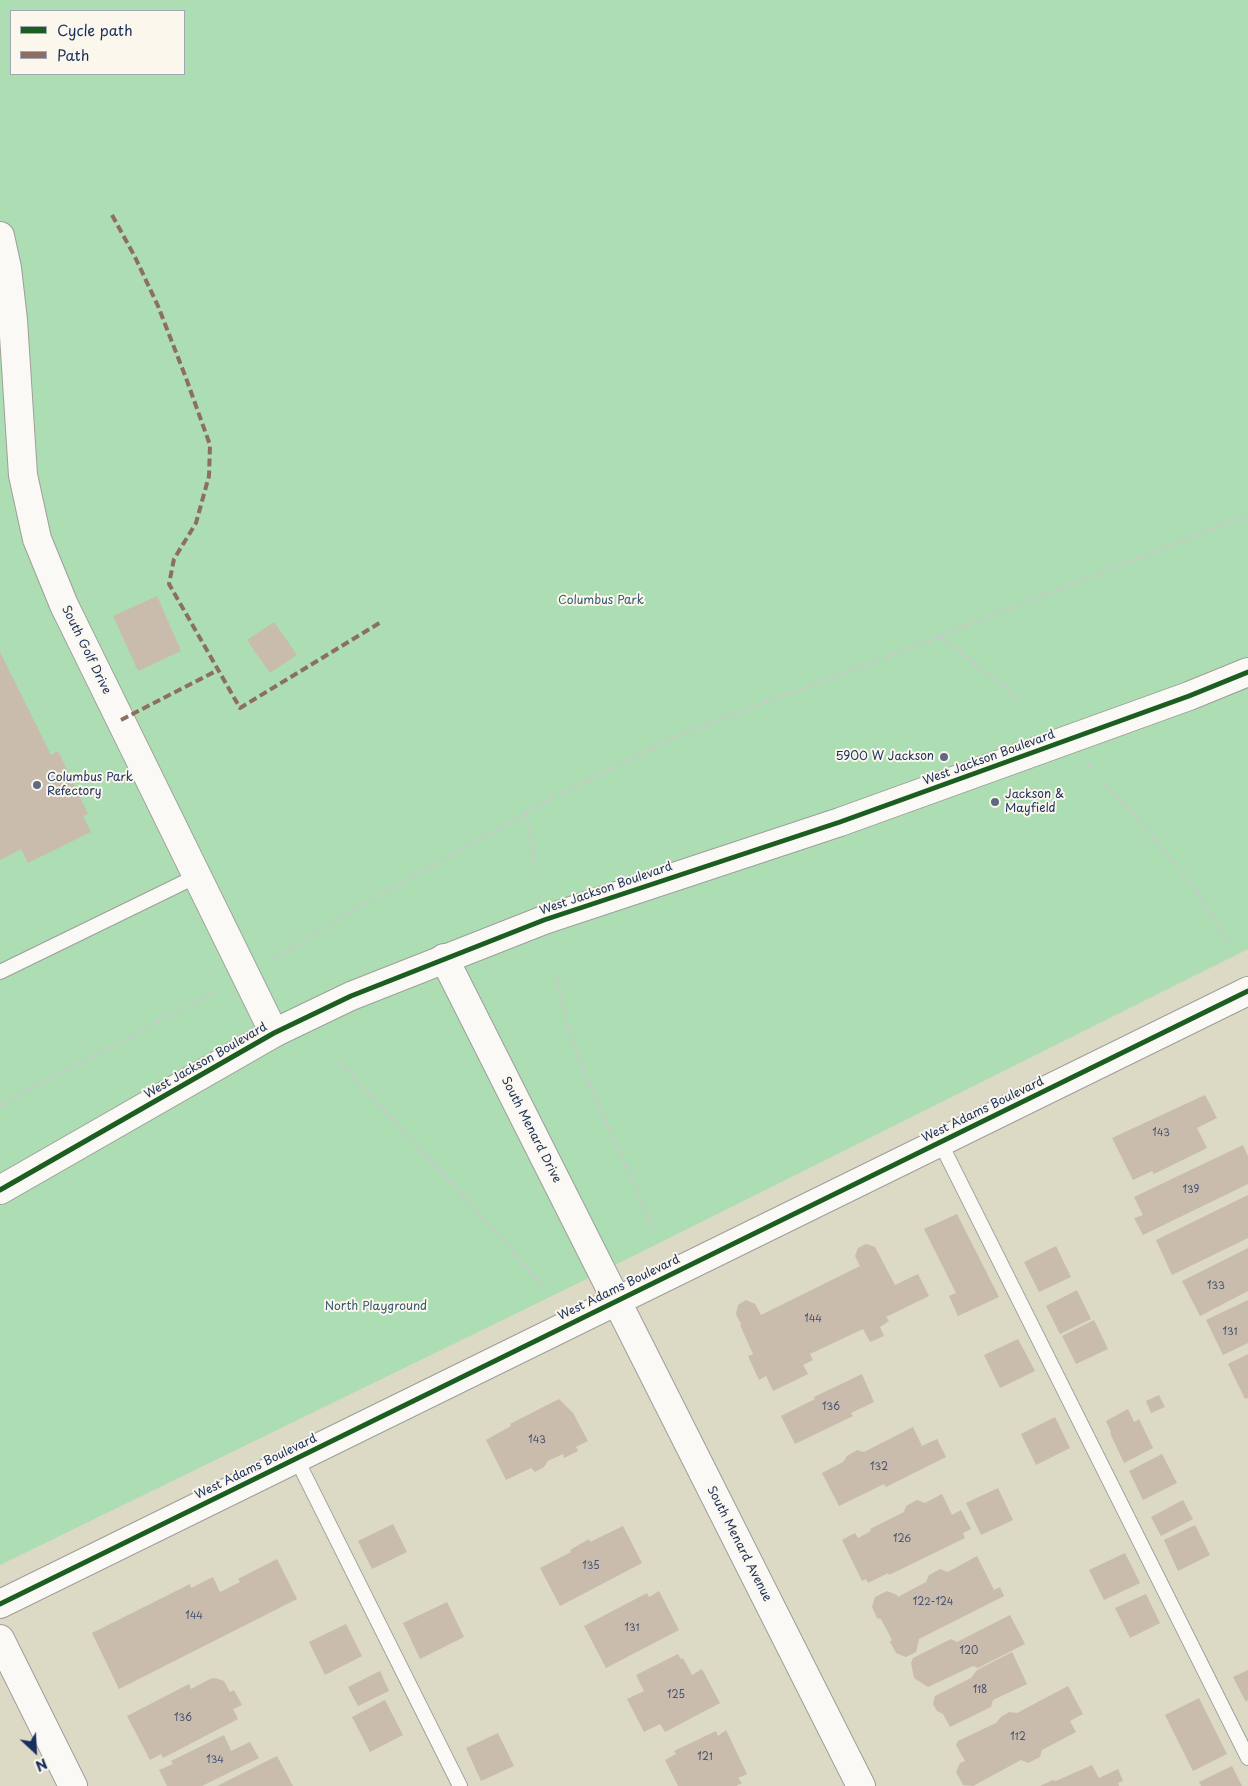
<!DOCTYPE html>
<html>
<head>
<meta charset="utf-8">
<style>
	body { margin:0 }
	#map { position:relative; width:1248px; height:1786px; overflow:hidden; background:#dcd9c5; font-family:"Playpen Sans",sans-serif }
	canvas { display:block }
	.legend { position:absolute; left:10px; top:10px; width:175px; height:65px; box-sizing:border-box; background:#fbf7ec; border:1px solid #a1a7b3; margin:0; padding:6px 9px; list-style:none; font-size:15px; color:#1b2f5e }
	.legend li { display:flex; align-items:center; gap:10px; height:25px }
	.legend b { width:25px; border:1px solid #a1a7b3 }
	.north { position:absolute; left:10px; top:1726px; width:50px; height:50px; -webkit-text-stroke:4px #fbf7ec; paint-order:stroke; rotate:155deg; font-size:14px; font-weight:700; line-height:20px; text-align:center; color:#1b2f5e }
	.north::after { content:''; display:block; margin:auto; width:18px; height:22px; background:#1b2f5e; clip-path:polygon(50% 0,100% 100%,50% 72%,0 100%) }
</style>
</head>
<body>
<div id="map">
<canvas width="1248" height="1786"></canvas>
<ul class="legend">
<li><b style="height:6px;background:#1b5e20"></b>Cycle path</li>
<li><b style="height:6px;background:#8d6e63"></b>Path</li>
</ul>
<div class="north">N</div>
</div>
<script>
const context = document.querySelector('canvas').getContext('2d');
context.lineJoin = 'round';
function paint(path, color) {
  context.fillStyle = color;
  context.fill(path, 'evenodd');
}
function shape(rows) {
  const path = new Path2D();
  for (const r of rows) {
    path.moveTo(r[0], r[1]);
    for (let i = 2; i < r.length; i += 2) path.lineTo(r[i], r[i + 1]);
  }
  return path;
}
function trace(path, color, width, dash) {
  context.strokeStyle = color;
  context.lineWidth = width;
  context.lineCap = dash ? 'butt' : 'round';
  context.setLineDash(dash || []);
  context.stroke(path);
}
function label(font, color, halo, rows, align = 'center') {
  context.font = font + ' "Playpen Sans",sans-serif';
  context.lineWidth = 4;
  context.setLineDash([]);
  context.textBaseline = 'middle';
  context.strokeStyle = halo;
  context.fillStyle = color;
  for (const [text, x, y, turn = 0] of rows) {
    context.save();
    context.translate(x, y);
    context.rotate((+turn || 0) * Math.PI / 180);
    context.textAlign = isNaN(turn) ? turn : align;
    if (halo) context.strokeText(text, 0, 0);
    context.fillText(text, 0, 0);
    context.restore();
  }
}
const green = shape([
	[0,0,1248,0,1248,949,599,1273,0,1565],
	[11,11,184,11,184,74,11,74]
]);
const building = shape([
	[157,596,181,651,138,671,113,616],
	[274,622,297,655,270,673,247,640],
	[0,652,51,755,58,751,88,814,83,816,91,832,28,863,21,849,0,860],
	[1205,1095,1217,1118,1197,1128,1207,1148,1154,1174,1152,1171,1133,1180,1112,1138],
	[1243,1145,1248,1156,1248,1184,1143,1235,1134,1218,1143,1215,1134,1197],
	[1248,1195,1248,1238,1172,1275,1156,1240],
	[957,1214,999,1297,958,1316,949,1296,956,1293,924,1229],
	[866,1244,875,1247,895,1285,918,1274,929,1296,886,1317,889,1321,880,1327,884,1336,870,1342,863,1329,810,1354,813,1360,803,1365,808,1374,773,1391,766,1376,759,1380,748,1356,753,1354,740,1325,741,1324,736,1314,738,1305,746,1300,755,1304,761,1315,860,1266,855,1256,858,1248],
	[1056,1246,1071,1277,1039,1292,1024,1262],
	[1248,1248,1248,1291,1200,1316,1182,1281],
	[1077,1290,1091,1319,1060,1334,1046,1306],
	[1248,1300,1248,1343,1223,1355,1206,1320],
	[1094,1320,1108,1349,1076,1364,1062,1336],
	[1018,1339,1035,1371,1000,1388,984,1355],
	[1248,1354,1248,1398,1245,1399,1228,1364],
	[862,1374,874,1402,851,1413,853,1416,795,1444,781,1416,815,1399,814,1397],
	[1159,1395,1165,1407,1151,1413,1146,1401],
	[559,1399,573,1413,588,1441,576,1447,578,1451,564,1458,563,1454,548,1461,544,1467,535,1472,531,1468,506,1480,486,1440,511,1426,510,1424],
	[1128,1409,1134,1422,1139,1419,1153,1448,1124,1463,1110,1433,1111,1432,1106,1421],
	[1055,1417,1070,1448,1036,1465,1021,1434],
	[913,1427,922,1446,937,1439,946,1457,886,1487,884,1484,839,1506,822,1473,843,1462,847,1456,857,1450,864,1452],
	[1162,1454,1177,1483,1143,1500,1129,1471],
	[998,1488,1013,1520,981,1535,966,1503],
	[942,1494,952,1515,961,1510,971,1529,963,1533,965,1538,889,1575,888,1573,868,1583,866,1579,862,1581,842,1540,855,1533,858,1538,871,1531,870,1529,904,1512,906,1506,917,1500,925,1503],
	[1183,1500,1193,1519,1161,1536,1151,1517],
	[393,1524,407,1552,372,1569,358,1541],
	[1195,1525,1210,1555,1178,1571,1164,1540],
	[623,1526,642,1563,560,1606,540,1568,571,1552,570,1550,589,1539,590,1542],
	[1125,1553,1140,1583,1104,1600,1089,1570],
	[977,1556,994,1590,1000,1587,1004,1596,919,1639,916,1652,906,1657,896,1653,890,1642,892,1640,881,1619,877,1618,872,1607,875,1597,887,1591,897,1595,898,1597,926,1582,929,1575,940,1569,948,1572],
	[277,1559,297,1599,119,1689,92,1633,190,1584,191,1588,213,1577,220,1592,240,1582,238,1579],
	[659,1591,679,1630,606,1668,584,1626,647,1593,649,1597],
	[1146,1594,1160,1623,1130,1638,1115,1608],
	[447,1602,464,1637,420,1659,403,1623],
	[1010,1615,1025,1644,978,1668,973,1666,928,1687,914,1678,911,1663,913,1658,951,1639,957,1642],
	[346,1624,362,1656,325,1675,309,1642],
	[1012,1652,1027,1684,993,1700,991,1707,950,1727,943,1714,937,1711,933,1704,935,1696,971,1678,977,1670],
	[678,1654,681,1659,683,1658,692,1675,702,1669,720,1703,665,1732,660,1724,644,1732,627,1699,644,1691,636,1675],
	[1248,1670,1248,1700,1246,1702,1233,1677],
	[380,1671,389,1691,358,1706,348,1687],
	[215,1678,224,1681,230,1692,234,1690,242,1705,233,1709,238,1719,163,1758,161,1754,150,1760,127,1716,189,1684,191,1689,210,1679],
	[1068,1686,1083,1714,1070,1721,1076,1732,1042,1750,1040,1757,1028,1763,1021,1760,973,1786,963,1785,956,1772,960,1763,965,1761,956,1745,958,1741,996,1723,1001,1717,1009,1712,1017,1713],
	[1199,1698,1227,1754,1193,1771,1165,1715],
	[385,1700,403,1735,370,1752,352,1717],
	[726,1730,747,1774,738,1778,742,1783,736,1786,678,1786,665,1760,676,1754,674,1751,716,1731,718,1736],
	[498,1733,514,1766,481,1781,466,1748],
	[224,1735,231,1751,250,1742,259,1758,202,1786,167,1786,159,1770,173,1764,171,1761],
	[277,1756,293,1786,217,1786],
	[1092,1765,1099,1778,1118,1769,1123,1781,1118,1783,1119,1786,1040,1786,1053,1780,1056,1781],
	[1232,1766,1242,1786,1201,1786,1199,1782]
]);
const path = shape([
	[940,637,1005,687,1019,701],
	[1088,765,1093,770],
	[1103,783,1133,813,1195,889,1231,946],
	[526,813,536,869],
	[275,958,345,915,552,798,681,734,889,656,1248,515],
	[557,977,570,1034,589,1084,654,1229],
	[340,1063,489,1224,542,1285],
	[0,1105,217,991]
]);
const service = shape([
	[0,972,197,876],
	[940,1142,1248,1758],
	[296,1458,460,1786]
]);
const minor = shape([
	[0,236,7,268,13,320,23,475,37,539,64,605,274,1033],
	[444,958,861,1786],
	[0,1604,1248,991],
	[0,1639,73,1786]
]);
const tertiary = shape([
	[0,1190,274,1033,351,996,544,920,840,822,1189,696,1248,672]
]);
const quiet = shape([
	[112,215,135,257,158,306,186,378,210,445,209,476,196,523,174,559,169,584,240,708,381,622],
	[121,720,218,670]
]);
const cycleway = shape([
	[0,1190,274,1033,351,996,544,920,840,822,1189,696,1248,672],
	[0,1604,1248,991]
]);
const markers = [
	[944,757,5,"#5f6a82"],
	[37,785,5,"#5f6a82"],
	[995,802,5,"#5f6a82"]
];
const numberNames = [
	["143",1161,1133],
	["139",1191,1190],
	["133",1216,1286],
	["144",813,1319],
	["131",1230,1332],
	["136",831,1407],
	["143",537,1440],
	["132",879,1467],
	["126",902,1539],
	["135",591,1566],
	["122-124",933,1602],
	["144",194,1616],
	["131",632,1628],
	["120",969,1651],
	["118",980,1690],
	["125",676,1695],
	["136",183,1718],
	["112",1018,1737],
	["121",705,1757],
	["134",215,1760]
];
const parkNames = [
	["Columbus Park",601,601],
	["North Playground",376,1307]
];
const streetNames = [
	["South Golf Drive",86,650,64],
	["West Jackson Boulevard",989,758,-20],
	["West Jackson Boulevard",606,889,-19],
	["West Jackson Boulevard",206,1061,-30],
	["West Adams Boulevard",983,1110,-26],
	["South Menard Drive",531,1130,63],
	["West Adams Boulevard",619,1288,-26],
	["West Adams Boulevard",256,1467,-26],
	["South Menard Avenue",739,1544,63]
];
const poiNames = [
	["5900 W Jackson",934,757,"right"],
	["Columbus Park",47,778],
	["Refectory",47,792],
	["Jackson &",1005,795],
	["Mayfield",1005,809]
];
paint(green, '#acddb3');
paint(building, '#c9bcad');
trace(service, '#9e9f9a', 16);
trace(minor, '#9e9f9a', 30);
trace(tertiary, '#9e9f9a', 30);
trace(path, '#c8c9c8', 3, [4, 4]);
trace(service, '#faf9f6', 14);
trace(minor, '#faf9f6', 28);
trace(tertiary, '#faf9f6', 28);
trace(quiet, '#8d6e63', 4, [8, 4]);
trace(cycleway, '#1b5e20', 5);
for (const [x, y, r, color] of markers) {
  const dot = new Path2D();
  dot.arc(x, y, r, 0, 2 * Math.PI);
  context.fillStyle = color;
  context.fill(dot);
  trace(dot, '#fbf7ec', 2);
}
label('10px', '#465272', null, numberNames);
label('12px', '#365b70', '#fbf7ec', parkNames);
label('12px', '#1b2f5e', '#fbf7ec', streetNames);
label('12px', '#1b2f5e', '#fbf7ec', poiNames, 'left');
</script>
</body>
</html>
